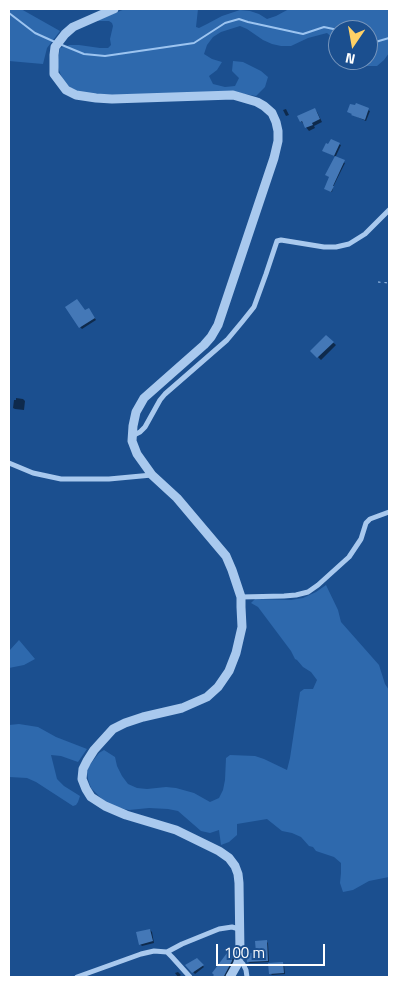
<!DOCTYPE html>
<html>
<head>
<meta charset="utf-8">
<style>
	body { margin:0 }
	#map { position:relative; width:398px; height:986px; overflow:hidden; background:#1b4f8f; font-family:"Titillium Web",sans-serif }
	canvas { display:block }
	.frame { position:absolute; inset:0; border:10px solid #fff; pointer-events:none }
	.north { position:absolute; left:328px; top:20px; width:50px; height:50px; box-sizing:border-box; background:#1b4f8f; border:1px solid #7695bc; border-radius:50%; rotate:192deg; font-size:14px; font-weight:700; line-height:20px; text-align:center; color:#fff }
	.north::after { content:''; display:block; margin:auto; width:18px; height:22px; background:#ffd166; clip-path:polygon(50% 0,100% 100%,50% 72%,0 100%) }
	.scale { position:absolute; left:216px; top:944px; width:109px; height:22px; box-sizing:border-box; border:2px solid #fff; border-top:0; padding-left:6px; font-size:15px; line-height:18px; white-space:nowrap; color:#fff; -webkit-text-stroke:4px #1b4f8f; paint-order:stroke }
</style>
</head>
<body>
<div id="map">
<canvas width="398" height="986"></canvas>
<div class="frame"></div>
<div class="north">N</div>
<div class="scale">100 m</div>
</div>
<script>
const context = document.querySelector('canvas').getContext('2d');
context.lineJoin = 'round';
function paint(path, color) {
  context.fillStyle = color;
  context.fill(path, 'evenodd');
}
function shape(rows) {
  const path = new Path2D();
  for (const r of rows) {
    path.moveTo(r[0], r[1]);
    for (let i = 2; i < r.length; i += 2) path.lineTo(r[i], r[i + 1]);
  }
  return path;
}
function trace(path, color, width, dash) {
  context.strokeStyle = color;
  context.lineWidth = width;
  context.lineCap = dash ? 'butt' : 'round';
  context.setLineDash(dash || []);
  context.stroke(path);
}
const green = shape([
	[9,9,21,9,60,31,47,48,43,64,9,61],
	[125,9,198,9,196,27,199,28,207,24,222,16,240,10,250,11,259,14,267,19,276,16,289,9,389,9,389,53,384,60,377,66,358,66,349,64,346,60,368,60,368,30,338,30,338,49,334,39,327,33,308,38,291,46,281,46,272,44,263,40,247,29,240,26,221,32,213,37,207,45,204,54,212,59,222,62,217,70,209,76,213,84,225,87,235,86,239,78,232,71,233,61,243,62,261,71,268,77,265,87,256,96,233,92,115,95,89,94,73,90,64,83,57,65,60,48,70,45,79,45,100,48,108,48,111,45,110,39,113,26,112,23,109,21,95,21],
	[326,585,338,610,341,622,379,665,385,684,389,690,389,877,369,881,353,890,343,892,340,883,341,873,341,863,334,857,316,851,313,847,309,846,301,837,292,833,282,831,267,819,237,824,237,835,229,842,221,845,219,830,210,833,201,831,178,811,168,809,149,808,129,810,120,808,110,805,103,800,91,788,88,779,87,772,89,766,99,753,104,750,115,757,117,766,122,776,128,784,137,788,147,789,166,787,176,788,194,793,210,802,219,798,223,790,225,780,226,758,230,755,255,756,264,759,287,770,290,758,300,692,304,689,313,689,317,680,311,672,303,667,297,660,295,659,291,651,258,607,251,603,255,599,291,600,303,598,316,592],
	[19,640,35,659,24,665,9,668,9,651],
	[19,724,38,727,56,737,87,749,78,762,61,756,51,755,57,779,64,786,80,796,78,802,76,805,73,806,36,782,27,778,9,777,9,725]
]);
const shadow = shape([
	[357,105,370,111,366,121,353,115],
	[286,109,289,115,286,116,283,110],
	[314,109,317,112,322,122,314,126,315,128,309,131,301,121],
	[331,141,341,145,335,158,345,163,333,187,332,192,325,189,330,177,326,175,336,157,324,151,327,145,329,146],
	[90,311,96,320,82,329,80,327],
	[326,336,336,345,321,360,312,351],
	[16,398,23,399,25,401,24,410,15,409,13,408,14,400,16,400],
	[150,930,152,932,154,943,142,946,140,944],
	[266,941,268,943,269,962,250,963,248,962,257,954],
	[232,956,234,958,233,963,225,977,220,977,219,976,217,977,213,977],
	[197,959,204,967,195,974,187,965],
	[282,963,284,965,285,974,272,975,271,974],
	[178,972,181,975,178,977,175,973]
]);
const stream = shape([
	[9,13,35,33,55,42],
	[368,41,372,43,389,38],
	[62,45,84,54,105,56,194,43,225,23,239,19,248,22,303,34,324,27,338,30]
]);
const building = shape([
	[356,103,369,108,365,120,351,115,352,114,347,112,350,104,355,105],
	[315,108,320,119,312,123,313,125,305,128,302,121,300,122,297,116],
	[331,139,340,143,334,156,322,151,326,143,328,144],
	[335,156,345,160,333,186,334,186,331,192,324,189,329,177,325,175],
	[77,299,85,310,89,308,95,318,79,328,65,307],
	[326,335,334,342,317,358,310,351],
	[150,929,153,941,139,945,136,932],
	[267,940,268,961,247,962,246,953,256,953,255,941],
	[227,953,233,955,232,961,224,976,223,977,212,977,214,975,212,973],
	[197,958,204,965,192,973,185,965],
	[283,962,284,973,269,974,268,963]
]);
const path = shape([
	[378,282,389,283]
]);
const minor = shape([
	[132,436,140,432,145,427,160,400,165,394,227,340,242,322,254,307,266,274,277,241,281,240,324,247,336,247,349,244,365,234,389,210],
	[9,463,33,473,61,479,109,479,152,475],
	[241,597,284,596,296,595,308,592,318,585,349,557,361,539,366,523,370,519,389,512],
	[167,952,182,944,219,929,232,927,239,929],
	[239,960,243,964,246,970,247,977],
	[77,977,141,954,154,951,167,952,172,957,190,977]
]);
const tertiary = shape([
	[114,9,73,27,65,34,55,47,54,55,54,74,66,90,76,95,96,98,112,99,233,95,257,102,264,106,272,113,276,122,278,131,278,141,274,158,218,325,211,337,204,345,144,398,136,412,133,426,132,441,137,454,152,475,177,498,226,556,232,570,241,597,241,607,242,627,236,653,229,671,218,687,207,697,182,708,143,717,125,723,113,729,94,750,87,761,83,769,82,779,86,789,91,797,105,806,126,815,176,830,219,851,229,858,235,866,238,874,239,883,240,953,238,963,230,977]
]);
paint(green, '#2e69ad');
paint(shadow, '#0007');
trace(stream, '#9cc4f0', 2);
paint(building, '#4478b7');
trace(path, '#a9c9ee', 1, [2.5, 4]);
trace(minor, '#a9c9ee', 5);
trace(tertiary, '#a9c9ee', 9);
</script>
</body>
</html>
